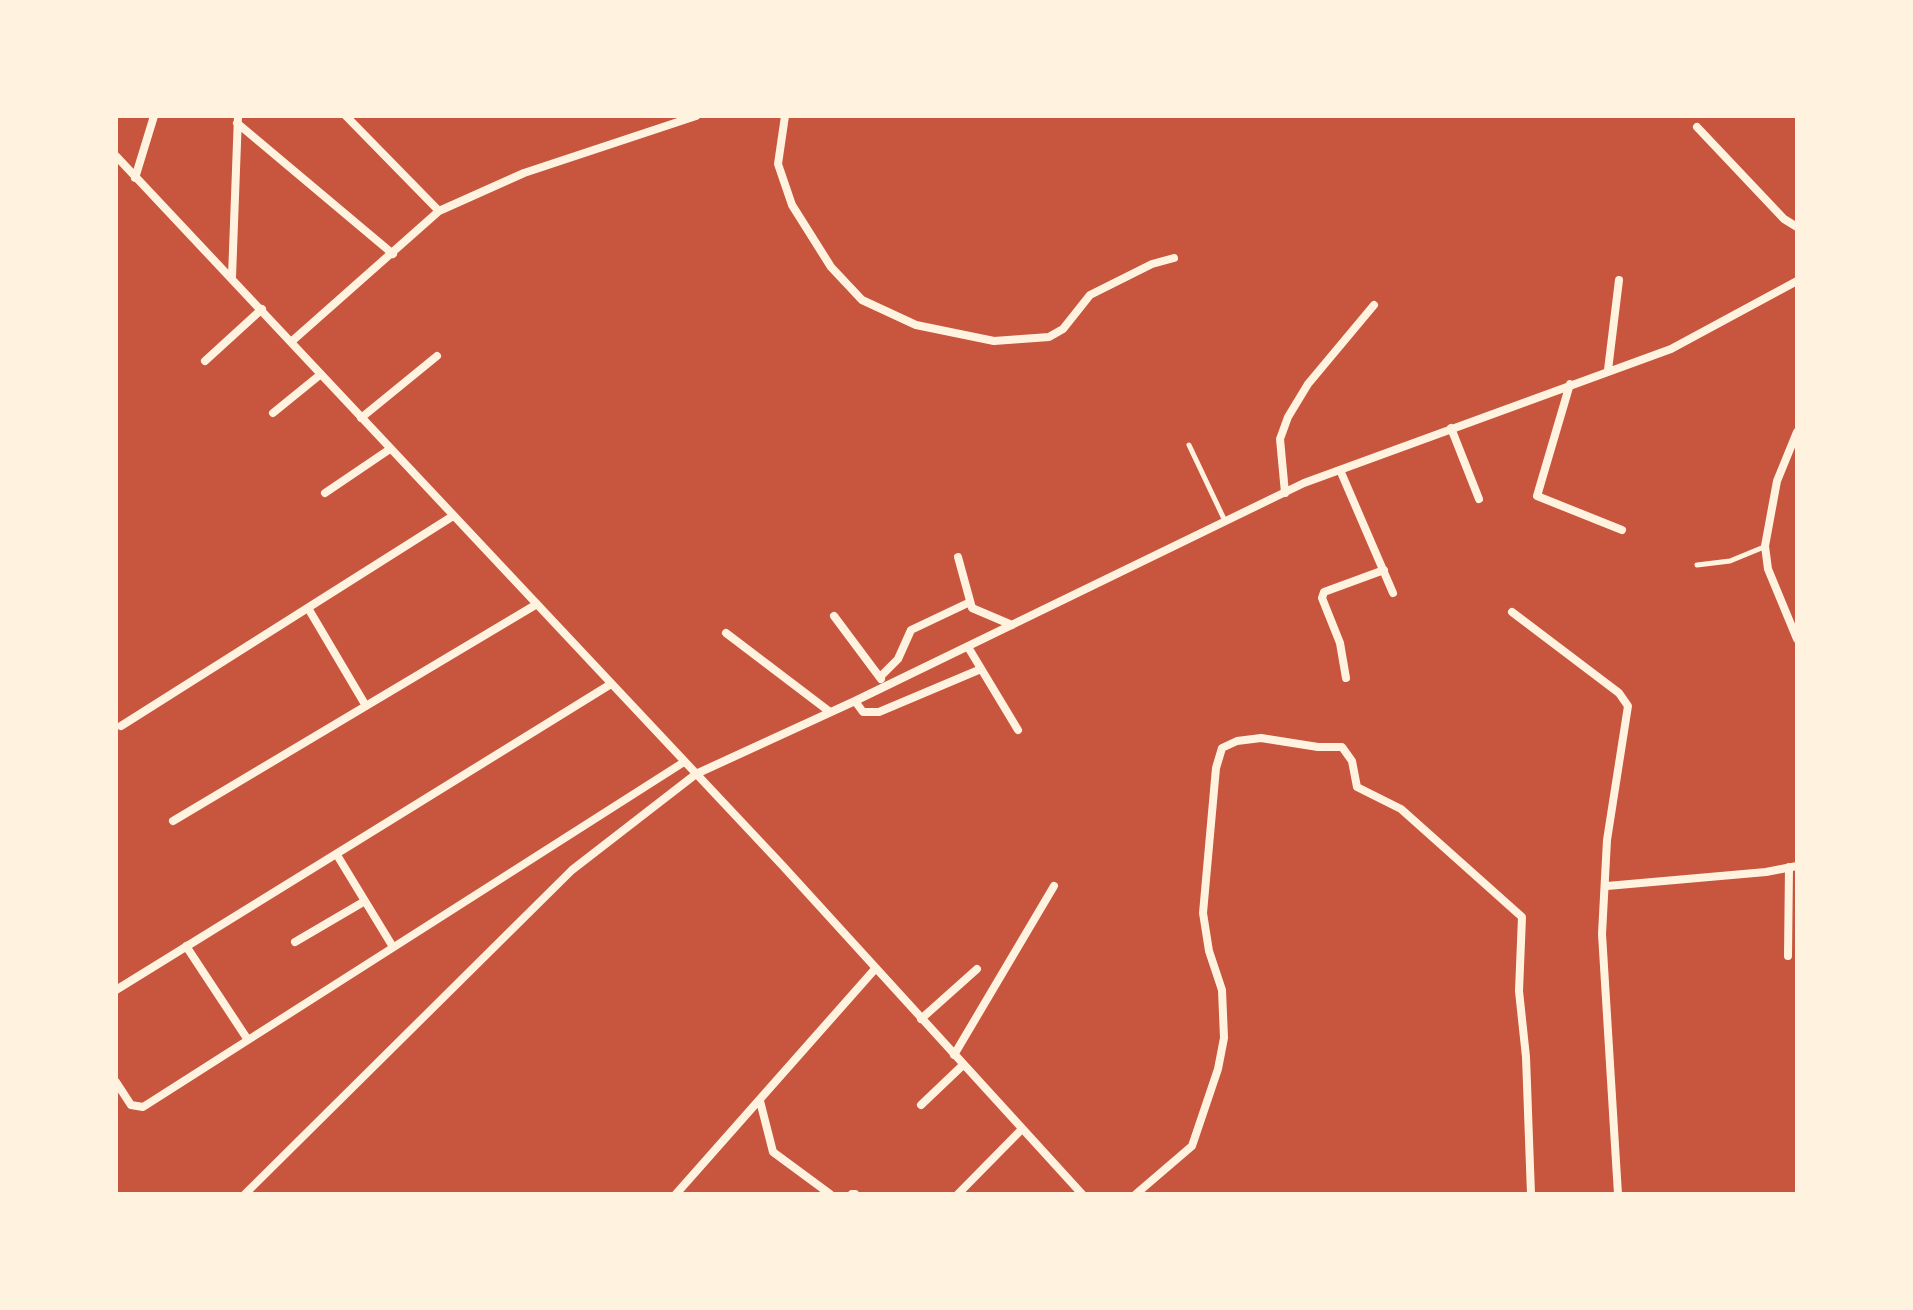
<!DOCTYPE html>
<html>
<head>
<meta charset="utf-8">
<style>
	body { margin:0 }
	#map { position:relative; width:1913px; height:1310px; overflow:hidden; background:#c8553d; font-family:Ubuntu,sans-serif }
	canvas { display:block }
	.frame { position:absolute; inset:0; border:118px solid #fff3e0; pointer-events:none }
</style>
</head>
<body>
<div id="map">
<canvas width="1913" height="1310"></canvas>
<div class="frame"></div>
</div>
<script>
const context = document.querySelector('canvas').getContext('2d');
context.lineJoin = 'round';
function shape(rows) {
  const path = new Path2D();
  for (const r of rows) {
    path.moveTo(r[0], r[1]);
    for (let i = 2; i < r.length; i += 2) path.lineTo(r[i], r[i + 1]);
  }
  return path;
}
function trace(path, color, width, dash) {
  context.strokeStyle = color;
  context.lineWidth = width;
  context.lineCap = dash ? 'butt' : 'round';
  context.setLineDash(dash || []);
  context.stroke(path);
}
const service = shape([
	[1189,445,1225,521],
	[1697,565,1730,561,1764,547]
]);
const minor = shape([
	[346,116,439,211],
	[785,116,778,164,792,205,831,267,862,300,916,325,994,341,1049,337,1063,329,1090,295,1152,264,1174,258],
	[237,123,393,254],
	[1697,127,1784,219,1797,227],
	[116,156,782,865,1082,1194],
	[135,178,154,116],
	[232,277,238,116],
	[291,342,439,211,524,173,696,116],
	[205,361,262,309],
	[1608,370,1619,280],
	[1570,384,1537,496,1622,530],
	[273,413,321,374],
	[361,418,437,356],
	[1451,428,1479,499],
	[1797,432,1777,481,1765,546,1768,569,1797,639],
	[1340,470,1393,593],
	[325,493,390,449],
	[1285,493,1280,439,1288,417,1308,384,1374,305],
	[958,557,972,608,1012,625],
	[308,608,366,706],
	[1512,612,1619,693,1628,706,1607,840,1602,934,1618,1194],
	[834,616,881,679],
	[726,633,830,712],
	[968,647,1018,730],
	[880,677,898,659,911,630,968,603],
	[1346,678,1340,643,1322,598,1324,592,1384,570],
	[855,701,863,712,879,712,981,669],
	[121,726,453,516],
	[173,821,537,604],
	[337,855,393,947],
	[1607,886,1766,872,1797,866],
	[295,942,365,901],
	[186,946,248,1040],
	[1788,956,1789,867],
	[116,990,611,684],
	[921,1019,977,969],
	[954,1055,1054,886],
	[116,1082,131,1105,143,1107,684,762],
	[760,1101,773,1152,830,1194],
	[921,1105,963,1065],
	[245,1194,572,870,696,774,855,701,1304,483,1671,349,1797,281],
	[676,1194,875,969],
	[852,1194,855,1194],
	[958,1194,1022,1129],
	[1136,1194,1192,1146,1218,1069,1224,1038,1222,990,1209,951,1203,913,1216,768,1222,748,1237,741,1261,738,1318,747,1342,747,1352,761,1357,787,1401,809,1522,917,1519,991,1526,1057,1531,1194]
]);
trace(service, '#fff3e0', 5);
trace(minor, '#fff3e0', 8);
</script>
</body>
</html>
